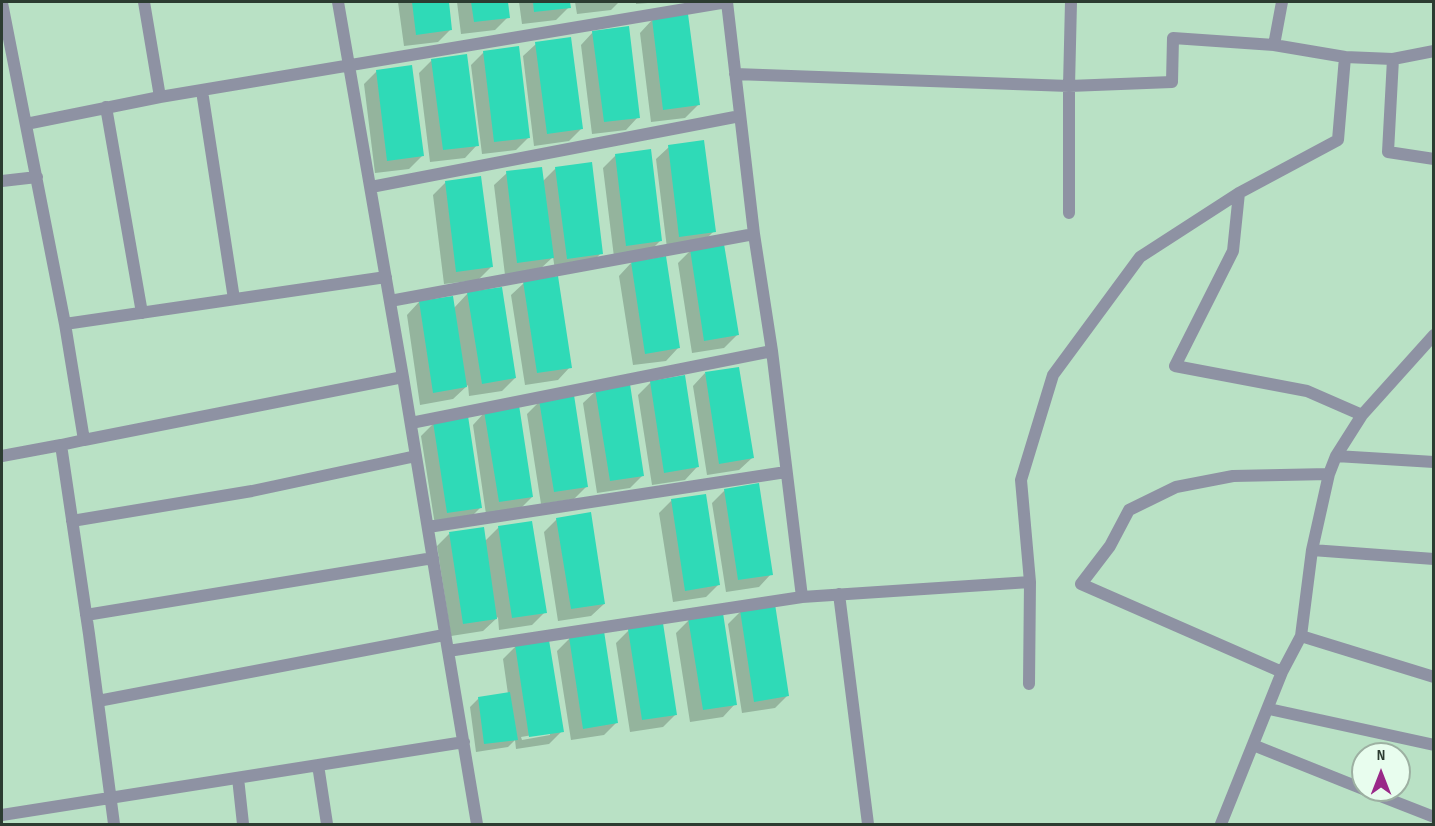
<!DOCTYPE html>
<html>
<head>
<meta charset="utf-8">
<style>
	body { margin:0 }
	#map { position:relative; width:1435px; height:826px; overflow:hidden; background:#b9e1c5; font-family:"Sofia Sans Condensed",sans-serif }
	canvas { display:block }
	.frame { position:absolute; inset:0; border:3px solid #2c3c31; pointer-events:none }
	.north { position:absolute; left:1351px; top:742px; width:60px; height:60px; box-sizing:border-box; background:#e8fdee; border:2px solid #9db0a2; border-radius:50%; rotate:0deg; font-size:16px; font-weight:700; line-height:24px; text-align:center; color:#2c3c31 }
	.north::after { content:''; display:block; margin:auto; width:21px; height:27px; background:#992988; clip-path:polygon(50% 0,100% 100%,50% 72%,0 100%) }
</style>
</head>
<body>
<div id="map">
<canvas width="1435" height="826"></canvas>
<div class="frame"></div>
<div class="north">N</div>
</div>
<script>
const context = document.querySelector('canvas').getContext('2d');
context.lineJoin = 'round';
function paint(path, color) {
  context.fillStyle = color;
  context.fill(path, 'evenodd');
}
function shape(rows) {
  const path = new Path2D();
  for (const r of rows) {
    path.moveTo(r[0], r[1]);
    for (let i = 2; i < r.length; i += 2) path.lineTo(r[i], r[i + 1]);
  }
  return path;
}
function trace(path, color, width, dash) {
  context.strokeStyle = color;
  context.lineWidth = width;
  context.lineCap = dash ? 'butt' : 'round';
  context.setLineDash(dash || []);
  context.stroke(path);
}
const shadow = shape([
	[398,2,447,2,451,29,438,42,404,46],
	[457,2,506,2,508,17,495,30,461,34],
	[519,2,568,2,569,7,556,20,522,24],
	[575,2,619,2,611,10,577,14],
	[636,2,660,2,636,4],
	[652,20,698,105,685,118,651,122,640,33],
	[593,32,638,117,626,130,592,134,581,45],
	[536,44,581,129,569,141,534,146,523,56],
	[484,52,529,137,516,150,482,154,471,65],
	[432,60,477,145,465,158,430,162,419,73],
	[377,71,422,156,409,169,375,173,364,84],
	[669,147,714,231,701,244,667,248,656,159],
	[616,155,661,240,648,253,614,257,603,168],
	[556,168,601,253,589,266,555,270,553,257,539,270,505,275,494,185,507,173,542,182],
	[446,182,491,267,478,280,444,284,433,195],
	[691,250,737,335,724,348,692,353,678,263],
	[631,263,678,348,666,361,633,365,619,276],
	[524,283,570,367,558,380,525,385,511,295],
	[468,293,515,378,502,391,469,396,468,385,453,399,420,405,407,315,419,302,454,308],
	[705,373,752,458,739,470,707,475,693,386],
	[651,382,697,467,685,480,652,485,638,395],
	[596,391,643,475,630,488,597,493,583,403],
	[540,401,587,486,574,499,541,504,527,414],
	[485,412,532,497,519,510,486,514,473,425],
	[434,423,480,508,468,520,435,525,421,436],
	[725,490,771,574,759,587,726,592,712,503],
	[672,500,718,585,706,597,673,602,659,513],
	[557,519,604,604,591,616,558,621,544,532],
	[499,527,545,612,532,625,499,630,498,617,483,631,451,636,437,546,449,534,484,542],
	[741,611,787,696,775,708,742,713,728,624],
	[689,620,735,704,723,717,690,722,676,633],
	[629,630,675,715,663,727,630,732,616,643],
	[570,638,616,723,604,735,571,740,557,651],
	[516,646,562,731,549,744,516,749,515,740,508,747,476,752,470,707,479,698,508,694,503,659],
	[550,732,550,735,522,740,521,737]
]);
const building = shape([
	[412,2,449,2,452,30,416,35],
	[471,2,508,2,510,18,474,22],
	[533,2,570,2,571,8,534,12],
	[688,14,700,105,663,110,652,19],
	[629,26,640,118,604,122,592,31],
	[571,37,583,129,547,134,535,42],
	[519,46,530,138,494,142,483,51],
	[467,54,479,146,443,150,431,59],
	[412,65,424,156,387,161,376,70],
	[704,140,716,232,679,237,668,145],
	[651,149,662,241,626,246,615,154],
	[592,162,603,254,567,259,555,167],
	[542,167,554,258,517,263,506,171],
	[481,176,493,267,456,272,445,181],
	[724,244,739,335,704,341,690,249],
	[666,256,680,348,645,354,631,262],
	[558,276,572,368,537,373,523,281],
	[502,287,516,378,482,384,467,292],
	[453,296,467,387,433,393,419,301],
	[739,367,754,458,719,464,705,372],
	[685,375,699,467,664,473,650,381],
	[630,384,644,476,610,481,595,389],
	[574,395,588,487,554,492,539,400],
	[519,405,533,497,499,502,484,411],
	[468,416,482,508,447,513,433,422],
	[759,483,773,575,738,580,724,489],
	[706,494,720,585,685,591,671,499],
	[591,512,605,604,571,609,556,518],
	[532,521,547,613,512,618,498,526],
	[484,527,497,619,463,624,449,532],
	[775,604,789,696,754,702,740,610],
	[723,613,737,705,703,710,688,618],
	[663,623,677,715,642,720,628,629],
	[604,631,618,723,583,729,569,637],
	[549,640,564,732,529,737,515,645],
	[510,692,518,740,484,744,478,697]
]);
const minor = shape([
	[144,2,160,97],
	[338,2,403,377,448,651],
	[727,2,754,234,772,351,802,597],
	[1071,2,1069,86,1172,82,1173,38,1274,45,1345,57],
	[2,3,65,324,84,440,61,445,89,634,114,824],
	[1274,45,1282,2],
	[1393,59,1434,51],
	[735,74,1069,86,1069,213],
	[202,91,234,299],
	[106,107,142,313],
	[26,124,160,97,727,2],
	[2,181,37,177],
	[371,187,740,116],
	[1239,193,1233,251,1175,366,1307,391,1362,415],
	[390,301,754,234],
	[65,324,386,277],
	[411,423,772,351],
	[84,440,403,377],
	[2,456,61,445],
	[1336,456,1434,462],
	[72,521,252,491,416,456],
	[428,527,786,472],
	[1312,550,1434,559],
	[839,594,868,824],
	[86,615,433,558],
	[1301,636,1434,677],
	[1282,672,1081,584,1110,546,1129,510,1176,487,1233,476,1329,474],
	[1029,684,1030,582,1021,480,1053,375,1140,257,1239,193,1338,140,1345,57,1393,59,1388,152,1434,159],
	[98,701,444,635],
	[1269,709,1434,745],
	[1253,745,1363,789],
	[318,765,327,824],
	[238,778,243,824],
	[1365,790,1434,817],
	[2,815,464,742],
	[477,824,448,651,802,597,1030,582],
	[1221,824,1282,672,1301,636,1312,550,1329,474,1336,456,1362,415,1434,335]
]);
paint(shadow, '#0003');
paint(building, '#2fdab7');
trace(minor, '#8e92a3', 12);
</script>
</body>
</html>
